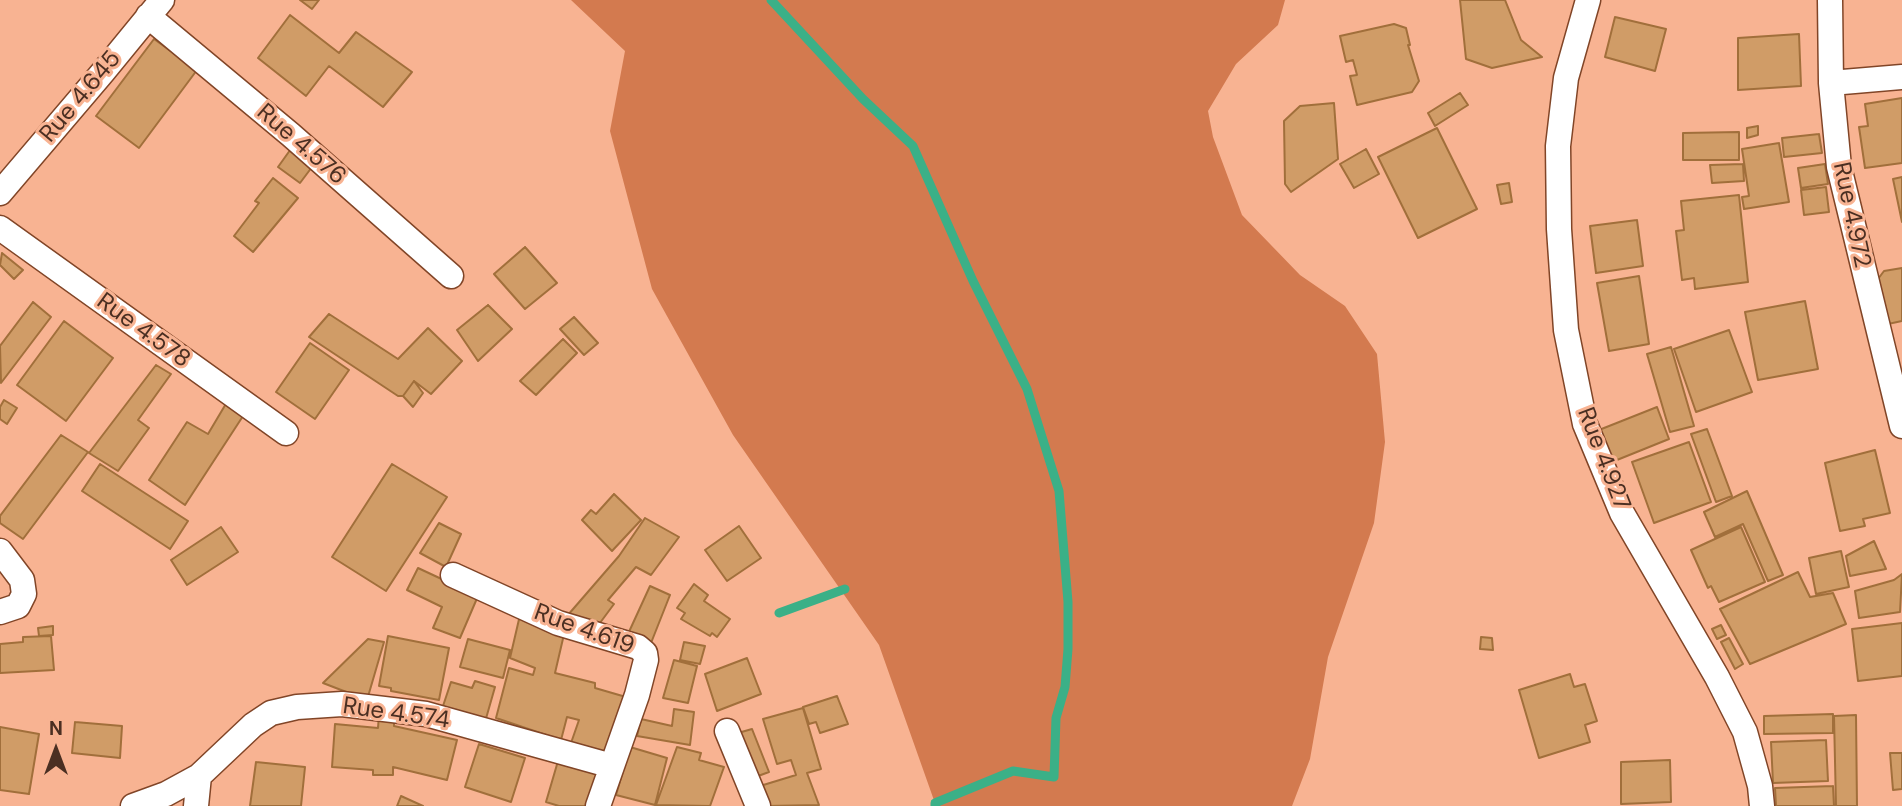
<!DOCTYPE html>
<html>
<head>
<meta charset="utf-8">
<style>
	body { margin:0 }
	#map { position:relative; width:1902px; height:806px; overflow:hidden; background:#f8b392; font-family:"DM Sans",sans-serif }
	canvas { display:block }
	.north { position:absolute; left:21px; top:715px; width:70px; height:70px; -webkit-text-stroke:5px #f8b392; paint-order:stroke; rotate:0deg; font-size:19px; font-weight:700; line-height:28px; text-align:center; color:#4b2f22 }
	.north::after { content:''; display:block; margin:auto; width:24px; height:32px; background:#4b2f22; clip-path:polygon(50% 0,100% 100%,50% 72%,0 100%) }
</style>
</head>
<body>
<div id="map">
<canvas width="1902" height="806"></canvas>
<div class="north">N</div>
</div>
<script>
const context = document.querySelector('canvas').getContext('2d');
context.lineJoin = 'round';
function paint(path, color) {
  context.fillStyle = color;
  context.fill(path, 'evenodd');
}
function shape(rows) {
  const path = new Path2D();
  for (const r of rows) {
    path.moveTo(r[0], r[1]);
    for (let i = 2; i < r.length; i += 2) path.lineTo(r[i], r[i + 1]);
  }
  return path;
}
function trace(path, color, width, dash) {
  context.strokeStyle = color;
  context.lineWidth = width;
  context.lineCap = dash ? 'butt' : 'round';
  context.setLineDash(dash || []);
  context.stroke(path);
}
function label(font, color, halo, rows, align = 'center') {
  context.font = font + ' "DM Sans",sans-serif';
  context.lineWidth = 6;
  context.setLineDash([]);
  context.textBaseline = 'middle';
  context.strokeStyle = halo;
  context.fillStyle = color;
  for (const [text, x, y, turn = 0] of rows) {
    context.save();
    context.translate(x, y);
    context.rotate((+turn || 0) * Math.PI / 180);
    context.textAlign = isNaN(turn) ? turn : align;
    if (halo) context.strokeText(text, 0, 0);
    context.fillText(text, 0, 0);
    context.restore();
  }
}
const green = shape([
	[571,0,1285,0,1278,25,1236,64,1208,111,1213,137,1242,215,1300,275,1345,306,1377,354,1385,442,1374,523,1328,657,1310,759,1292,806,936,806,879,645,733,435,652,289,610,131,625,51]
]);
const stream = shape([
	[771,0,863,99,913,146,973,281,1027,389,1059,491,1068,602,1068,649,1065,687,1056,718,1054,777,1013,771,935,803,935,806],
	[779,613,845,589]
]);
const building = shape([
	[300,0,319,0,312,9,300,0],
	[1460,0,1505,0,1521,40,1542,57,1492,68,1466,59,1460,0],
	[290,15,339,53,356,32,412,72,383,107,329,66,306,96,258,58,290,15],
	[1615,17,1666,29,1655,71,1605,57,1615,17],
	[1394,24,1406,28,1410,45,1408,45,1419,81,1412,92,1357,105,1350,76,1357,75,1353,60,1346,62,1340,36,1394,24],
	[1799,34,1801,86,1738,90,1738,38,1799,34],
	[154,39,197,70,139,148,96,116,154,39],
	[1460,93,1468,105,1435,126,1428,113,1460,93],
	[1902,98,1902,163,1865,168,1859,127,1868,126,1865,104,1902,98],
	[1334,103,1338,159,1291,192,1285,184,1284,121,1300,106,1334,103],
	[1758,126,1758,135,1747,138,1747,128,1758,126],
	[1437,128,1477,209,1418,238,1378,157,1437,128],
	[1739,132,1739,160,1683,160,1683,133,1739,132],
	[1819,134,1822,153,1784,157,1782,138,1819,134],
	[1779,143,1789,202,1744,209,1742,197,1749,196,1742,149,1779,143],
	[293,146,315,163,300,183,278,167,293,146],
	[1366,149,1379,174,1354,188,1340,164,1366,149],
	[1743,164,1744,181,1712,183,1710,165,1743,164],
	[1825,164,1828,184,1801,188,1798,168,1825,164],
	[1902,177,1902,222,1893,179,1902,177],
	[273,178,298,198,253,252,234,236,259,203,255,201,273,178],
	[1509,183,1512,202,1501,204,1497,185,1509,183],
	[1826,187,1829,212,1804,215,1801,190,1826,187],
	[1739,195,1748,282,1695,289,1694,278,1682,280,1676,231,1684,230,1681,201,1739,195],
	[1637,220,1643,266,1596,273,1590,226,1637,220],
	[525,247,557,283,525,309,494,274,525,247],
	[2,253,23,270,14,279,0,265,2,253],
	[1902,268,1902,321,1888,324,1878,279,1884,271,1902,268],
	[1639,276,1649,344,1609,351,1597,283,1639,276],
	[1805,301,1818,369,1758,380,1745,312,1805,301],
	[33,302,51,317,1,383,0,346,33,302],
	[488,305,512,329,478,361,457,330,488,305],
	[329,314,398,359,428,328,462,361,431,394,414,381,403,396,398,396,309,337,329,314],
	[574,317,598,343,584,355,560,329,574,317],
	[64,321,113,358,66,421,17,385,64,321],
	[1729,330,1752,392,1696,412,1674,349,1729,330],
	[563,339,577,353,536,395,520,381,563,339],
	[310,343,349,370,315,419,276,392,310,343],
	[1671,347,1694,426,1670,432,1647,354,1671,347],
	[156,365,171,374,138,420,149,428,118,471,89,453,156,365],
	[414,381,423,393,413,407,403,396,414,381],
	[4,400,17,408,7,424,0,419,0,407,4,400],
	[227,402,245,413,185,505,149,480,187,422,208,434,227,402],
	[1657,407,1669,439,1612,462,1599,430,1657,407],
	[1707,429,1732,496,1716,502,1691,434,1707,429],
	[61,435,88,452,23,539,0,523,0,516,61,435],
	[1689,442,1711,502,1654,523,1632,462,1689,442],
	[1875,450,1890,513,1863,519,1865,526,1840,531,1825,463,1875,450],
	[100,464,188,521,170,549,82,491,100,464],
	[392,464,447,497,386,591,332,557,392,464],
	[1747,491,1783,575,1768,581,1743,524,1715,537,1704,512,1747,491],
	[614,494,641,520,612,551,582,520,591,510,596,514,614,494],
	[645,518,679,537,651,575,636,567,608,600,614,604,594,631,561,623,619,556,645,518],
	[439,523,461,534,446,567,420,553,439,523],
	[739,526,761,558,727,581,705,550,739,526],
	[221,527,238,552,187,585,171,560,221,527],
	[1741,527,1765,582,1719,602,1711,586,1708,588,1691,550,1741,527],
	[1874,541,1886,569,1850,576,1846,556,1874,541],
	[1841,551,1849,587,1816,594,1809,558,1841,551],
	[418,568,478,596,460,638,433,628,442,607,407,590,418,568],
	[1798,572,1810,597,1833,593,1846,624,1750,664,1720,609,1798,572],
	[1902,574,1900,612,1859,618,1855,591,1894,580,1902,574],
	[694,584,708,595,704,601,730,619,717,637,712,633,710,636,681,619,685,613,677,608,694,584],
	[650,586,670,595,651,643,628,634,650,586],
	[520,615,565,630,555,673,595,683,595,688,626,697,614,756,571,743,579,720,567,717,561,740,496,718,509,668,533,675,535,668,510,658,520,615],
	[1902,623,1902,676,1858,681,1852,629,1902,623],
	[1721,625,1726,635,1717,639,1712,629,1721,625],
	[53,626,53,635,39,636,38,628,53,626],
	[51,636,54,670,0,673,0,644,23,642,23,637,51,636],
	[388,636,449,648,439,700,391,691,391,688,379,686,388,636],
	[1481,637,1492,638,1493,650,1480,649,1481,637],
	[1729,638,1743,664,1735,669,1721,642,1729,638],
	[368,639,384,642,367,700,323,683,368,639],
	[468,639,510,650,503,678,460,667,468,639],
	[684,642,705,646,700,664,680,660,684,642],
	[747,658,761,694,717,711,705,674,747,658],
	[674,660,697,666,688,703,663,698,674,660],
	[1570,674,1574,687,1585,684,1597,721,1585,725,1590,742,1539,758,1519,690,1570,674],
	[475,681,495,687,485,722,442,709,451,682,472,688,475,681],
	[837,696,848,724,820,733,816,722,809,724,803,707,837,696],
	[803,708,821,769,807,773,819,805,766,806,760,786,796,775,791,760,777,764,763,719,803,708],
	[674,709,694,712,690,745,637,736,641,719,672,726,674,709],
	[379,714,394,715,394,726,457,740,447,780,393,767,393,775,373,775,373,770,332,767,335,724,378,728,379,714],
	[1833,714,1833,733,1764,734,1764,716,1833,714],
	[1856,715,1857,806,1836,806,1834,716,1856,715],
	[75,722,122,726,120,758,72,753,75,722],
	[0,727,39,734,29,794,0,790,0,727],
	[752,729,769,772,750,779,731,735,752,729],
	[1826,740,1828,781,1773,783,1771,742,1826,740],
	[479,744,525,758,511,802,465,787,479,744],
	[630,747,667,758,655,805,616,795,630,747],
	[677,747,701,753,699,760,724,767,710,806,656,805,677,747],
	[1890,753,1902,753,1902,789,1893,790,1890,753],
	[1670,760,1671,802,1621,804,1621,762,1670,760],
	[558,761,599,772,590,806,559,806,546,802,558,761],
	[256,762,305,767,301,806,250,806,256,762],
	[1833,786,1834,806,1776,806,1775,788,1833,786],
	[401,796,423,806,397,806,401,796]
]);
const street = shape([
	[1588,0,1566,78,1558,146,1559,229,1566,330,1585,424,1622,513,1717,677,1745,732,1760,786,1762,806],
	[1830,0,1831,83,1839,167,1902,426],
	[148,16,291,135,451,276],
	[1831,83,1902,77],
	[0,193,103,72,162,0],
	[0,228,286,433],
	[0,551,22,580,24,594,18,606,0,612],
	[453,575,558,623,638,647,645,653,646,660,637,695,598,806],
	[727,731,758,806],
	[199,776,253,725,271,713,297,707,342,704,426,714,612,766],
	[133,806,166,794,199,776,196,806]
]);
const streetNames = [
	["Rue 4.645",81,97,-50],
	["Rue 4.576",301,145,41],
	["Rue 4.972",1851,215,78],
	["Rue 4.578",143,331,36],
	["Rue 4.927",1603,459,69],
	["Rue 4.619",584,630,20],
	["Rue 4.574",396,714,8]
];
paint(green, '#d37a4f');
trace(stream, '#3bb087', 9);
paint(building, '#d09c67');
trace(building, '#a16f3b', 2);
trace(street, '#814527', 27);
trace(street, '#fff', 24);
label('24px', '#4b2f22', '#f8b392', streetNames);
</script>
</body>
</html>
